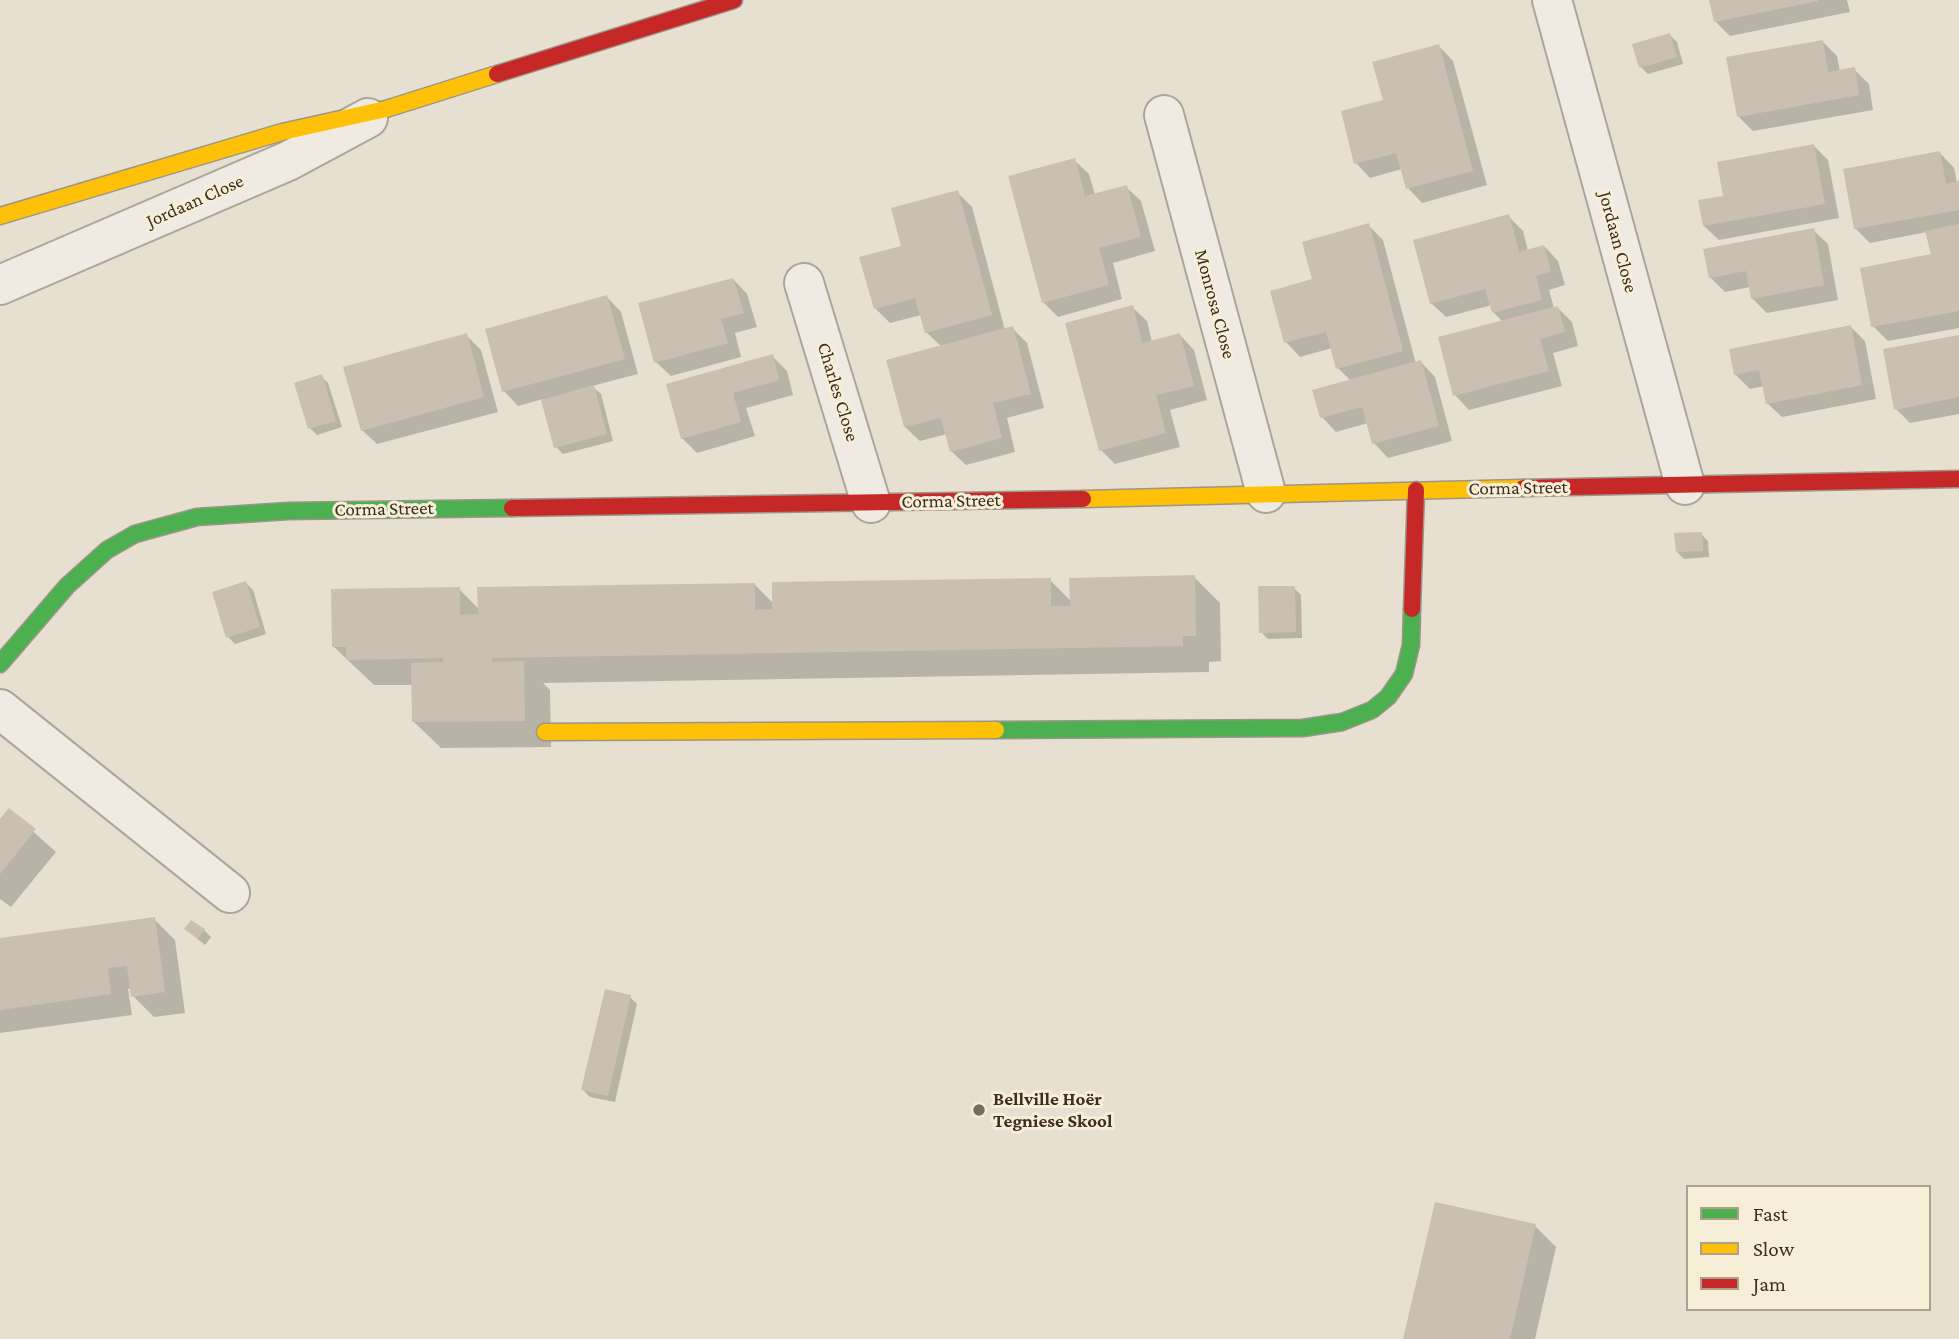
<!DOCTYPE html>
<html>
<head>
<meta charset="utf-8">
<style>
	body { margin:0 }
	#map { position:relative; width:1959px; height:1339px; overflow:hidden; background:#e7e0d1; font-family:"Crimson Pro",serif }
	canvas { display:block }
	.legend { position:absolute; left:1686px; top:1185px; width:245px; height:126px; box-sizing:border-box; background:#f7eed8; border:2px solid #ada18e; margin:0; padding:9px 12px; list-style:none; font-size:21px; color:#3d2e20 }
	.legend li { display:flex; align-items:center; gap:14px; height:35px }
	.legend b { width:35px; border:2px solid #ada18e }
</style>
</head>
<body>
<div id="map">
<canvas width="1959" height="1339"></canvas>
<ul class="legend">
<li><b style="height:9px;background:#4caf50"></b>Fast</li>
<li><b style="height:9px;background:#ffc107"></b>Slow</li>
<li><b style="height:9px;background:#c62828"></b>Jam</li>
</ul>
</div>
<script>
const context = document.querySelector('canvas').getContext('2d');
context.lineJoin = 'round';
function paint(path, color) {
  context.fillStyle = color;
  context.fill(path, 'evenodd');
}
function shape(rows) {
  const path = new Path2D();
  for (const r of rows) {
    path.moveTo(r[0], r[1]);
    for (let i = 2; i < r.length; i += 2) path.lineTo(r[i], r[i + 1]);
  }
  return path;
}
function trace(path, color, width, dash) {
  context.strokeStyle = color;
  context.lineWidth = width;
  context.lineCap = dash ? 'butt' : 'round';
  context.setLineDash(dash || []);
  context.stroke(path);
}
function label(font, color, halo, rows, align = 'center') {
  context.font = font + ' "Crimson Pro",serif';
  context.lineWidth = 6;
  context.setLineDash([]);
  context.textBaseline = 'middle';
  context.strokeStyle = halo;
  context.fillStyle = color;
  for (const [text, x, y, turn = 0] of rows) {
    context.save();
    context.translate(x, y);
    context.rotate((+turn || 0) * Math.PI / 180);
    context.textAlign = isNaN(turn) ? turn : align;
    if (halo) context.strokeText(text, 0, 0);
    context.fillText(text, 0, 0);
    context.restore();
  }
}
const shadow = shape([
	[1711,0,1847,0,1850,12,1730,36,1715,21],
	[1670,35,1677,42,1683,64,1648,74,1641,67],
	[1823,42,1837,56,1840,72,1854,69,1869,84,1873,110,1753,131,1738,116],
	[1439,46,1453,61,1487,185,1422,203,1408,188,1402,169,1370,178,1356,163,1385,101],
	[1814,146,1828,160,1839,218,1719,240,1704,226,1725,197],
	[1940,153,1954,168,1957,183,1959,183,1959,328,1888,341,1873,326,1933,256,1927,232,1870,243,1855,228],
	[1074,160,1089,174,1095,195,1126,187,1141,201,1155,251,1113,263,1122,299,1058,317,1043,302],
	[957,192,972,207,1005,330,1012,328,1027,343,1044,408,1007,418,1015,452,966,465,951,451,947,434,920,441,905,427,942,347,926,332,921,315,890,323,875,308,904,247],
	[1508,216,1523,231,1528,251,1544,246,1558,261,1565,285,1549,290,1554,308,1558,308,1572,322,1578,346,1553,353,1562,386,1469,410,1455,395,1503,322,1494,313,1492,305,1446,317,1431,303],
	[1368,225,1383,240,1416,364,1421,362,1435,377,1452,441,1388,458,1374,443,1368,423,1336,432,1322,417,1351,381,1338,368,1332,348,1300,357,1286,342,1315,281],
	[1813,230,1828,244,1838,300,1767,313,1753,299,1750,287,1725,292,1710,277],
	[733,279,747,294,757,327,735,333,741,357,671,376,656,362],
	[607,297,621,312,638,374,592,386,601,394,613,441,563,454,556,447,543,399,518,406,504,391],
	[1132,307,1147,321,1152,342,1180,335,1194,350,1207,400,1170,410,1180,447,1115,464,1101,450],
	[1851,327,1865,341,1876,399,1782,417,1767,403,1764,386,1750,389,1735,374],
	[466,335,481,350,498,412,377,444,362,430],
	[1959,336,1959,414,1910,423,1896,409],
	[772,356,787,371,793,395,746,408,755,436,697,453,682,438],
	[321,376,328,383,342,427,317,435,310,428],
	[1701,534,1708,541,1709,557,1684,559,1677,552],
	[1194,577,1220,603,1221,661,1209,662,1209,672,543,683,550,690,551,747,441,748,414,722,413,685,374,685,334,647,459,589,480,610,754,584,774,604,1050,580,1071,601],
	[246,583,253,590,266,634,235,644,228,637],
	[1294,588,1301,595,1302,638,1268,639,1261,632],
	[9,810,56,852,11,907,0,899,0,821],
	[154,919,175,940,185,1013,154,1017,133,996,132,988,128,989,132,1015,0,1033,0,940],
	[204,930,211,937,205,945,194,936],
	[630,997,637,1004,615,1102,590,1097,583,1090],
	[1535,1226,1556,1247,1535,1339,1405,1339]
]);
const building = shape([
	[1709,0,1818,0,1818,1,1714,22],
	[1670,33,1677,57,1639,68,1632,44],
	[1823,40,1828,72,1855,67,1859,95,1737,117,1726,57],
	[1439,44,1473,171,1406,189,1396,153,1354,164,1341,111,1383,100,1372,62],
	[1814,144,1825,204,1703,226,1698,200,1723,196,1717,162],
	[1940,151,1946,184,1959,181,1959,210,1854,229,1843,169],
	[1075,158,1085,196,1127,185,1141,237,1099,248,1109,285,1042,303,1008,176],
	[958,190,992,315,925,333,915,298,874,309,859,257,901,246,891,208],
	[1509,214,1519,252,1544,245,1551,271,1536,276,1542,300,1492,313,1485,289,1430,304,1413,240],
	[1369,223,1403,351,1336,369,1326,332,1284,343,1270,291,1312,279,1302,242],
	[1959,224,1959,311,1871,327,1860,268,1931,254,1925,231],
	[1814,228,1824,285,1751,299,1746,271,1709,278,1703,249],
	[733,278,744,313,721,319,728,343,654,363,638,303],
	[607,295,625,359,502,392,485,329],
	[1133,305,1142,343,1180,333,1194,386,1156,395,1166,433,1099,451,1065,323],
	[1558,306,1565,332,1540,339,1549,371,1453,396,1438,337],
	[1851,325,1862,385,1766,404,1759,370,1734,375,1729,349],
	[1013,326,1031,394,993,403,1002,438,950,452,941,418,904,427,886,360],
	[467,333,484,397,361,431,343,367],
	[1959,335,1959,397,1894,410,1883,349],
	[773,354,779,380,733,393,741,422,681,439,666,384],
	[1421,360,1439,426,1372,444,1362,407,1320,418,1312,390],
	[322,374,336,421,308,429,294,383],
	[594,385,607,434,554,448,541,400],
	[1702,532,1703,551,1676,552,1674,533],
	[1195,575,1196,636,1183,636,1183,646,492,658,492,662,524,661,525,721,412,722,411,663,443,662,443,658,346,660,346,647,332,647,331,589,460,587,460,615,478,614,477,587,755,583,755,610,772,609,772,582,1051,578,1051,606,1070,606,1069,578],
	[246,581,260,627,226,638,212,592],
	[1258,586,1295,586,1296,632,1259,633],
	[9,808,36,829,0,874,0,819],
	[155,917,165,992,131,997,127,966,108,968,111,994,0,1010,0,938],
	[191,920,205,929,198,939,184,929],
	[605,989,631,995,608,1096,581,1090],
	[1435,1202,1536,1224,1510,1339,1403,1339]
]);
const street = shape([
	[1552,0,1685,485],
	[1164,115,1266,493],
	[804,283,871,503],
	[0,285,288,161,368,118],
	[0,709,230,893]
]);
const fast = shape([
	[0,664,67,586,107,550,135,534,197,517,288,511,512,508],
	[996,730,1303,728,1342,722,1372,710,1388,697,1404,674,1411,645,1412,609]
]);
const slow = shape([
	[0,216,282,132,386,109,497,74],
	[1083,499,1523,488],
	[545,732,996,730]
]);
const jam = shape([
	[497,74,734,0],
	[1523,488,1959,479],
	[512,508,1083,499],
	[1412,609,1416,490]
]);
const markers = [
	[979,1110,7,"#786c5e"]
];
const streetNames = [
	["Jordaan Close",195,201,-24],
	["Jordaan Close",1618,242,75],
	["Monrosa Close",1215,304,75],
	["Charles Close",838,392,73],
	["Corma Street",1518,488,-1],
	["Corma Street",951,501,-1],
	["Corma Street",384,509,-1]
];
const poiNames = [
	["Bellville Hoër",993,1099],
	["Tegniese Skool",993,1121]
];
paint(shadow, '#0003');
paint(building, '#cbbfb2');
trace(street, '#ada599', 42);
trace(fast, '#9c958a', 19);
trace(slow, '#9c958a', 19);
trace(jam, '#9c958a', 19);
trace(street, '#efebe3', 38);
trace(fast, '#4caf50', 16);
trace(slow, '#ffc107', 16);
trace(jam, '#c62828', 16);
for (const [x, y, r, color] of markers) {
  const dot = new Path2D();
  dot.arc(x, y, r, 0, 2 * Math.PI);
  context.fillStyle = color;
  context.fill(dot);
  trace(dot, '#f7eed8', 2.5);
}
label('19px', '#3d2e20', '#f7eed8', streetNames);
label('bold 19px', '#3d2e20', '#f7eed8', poiNames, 'left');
</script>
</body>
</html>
